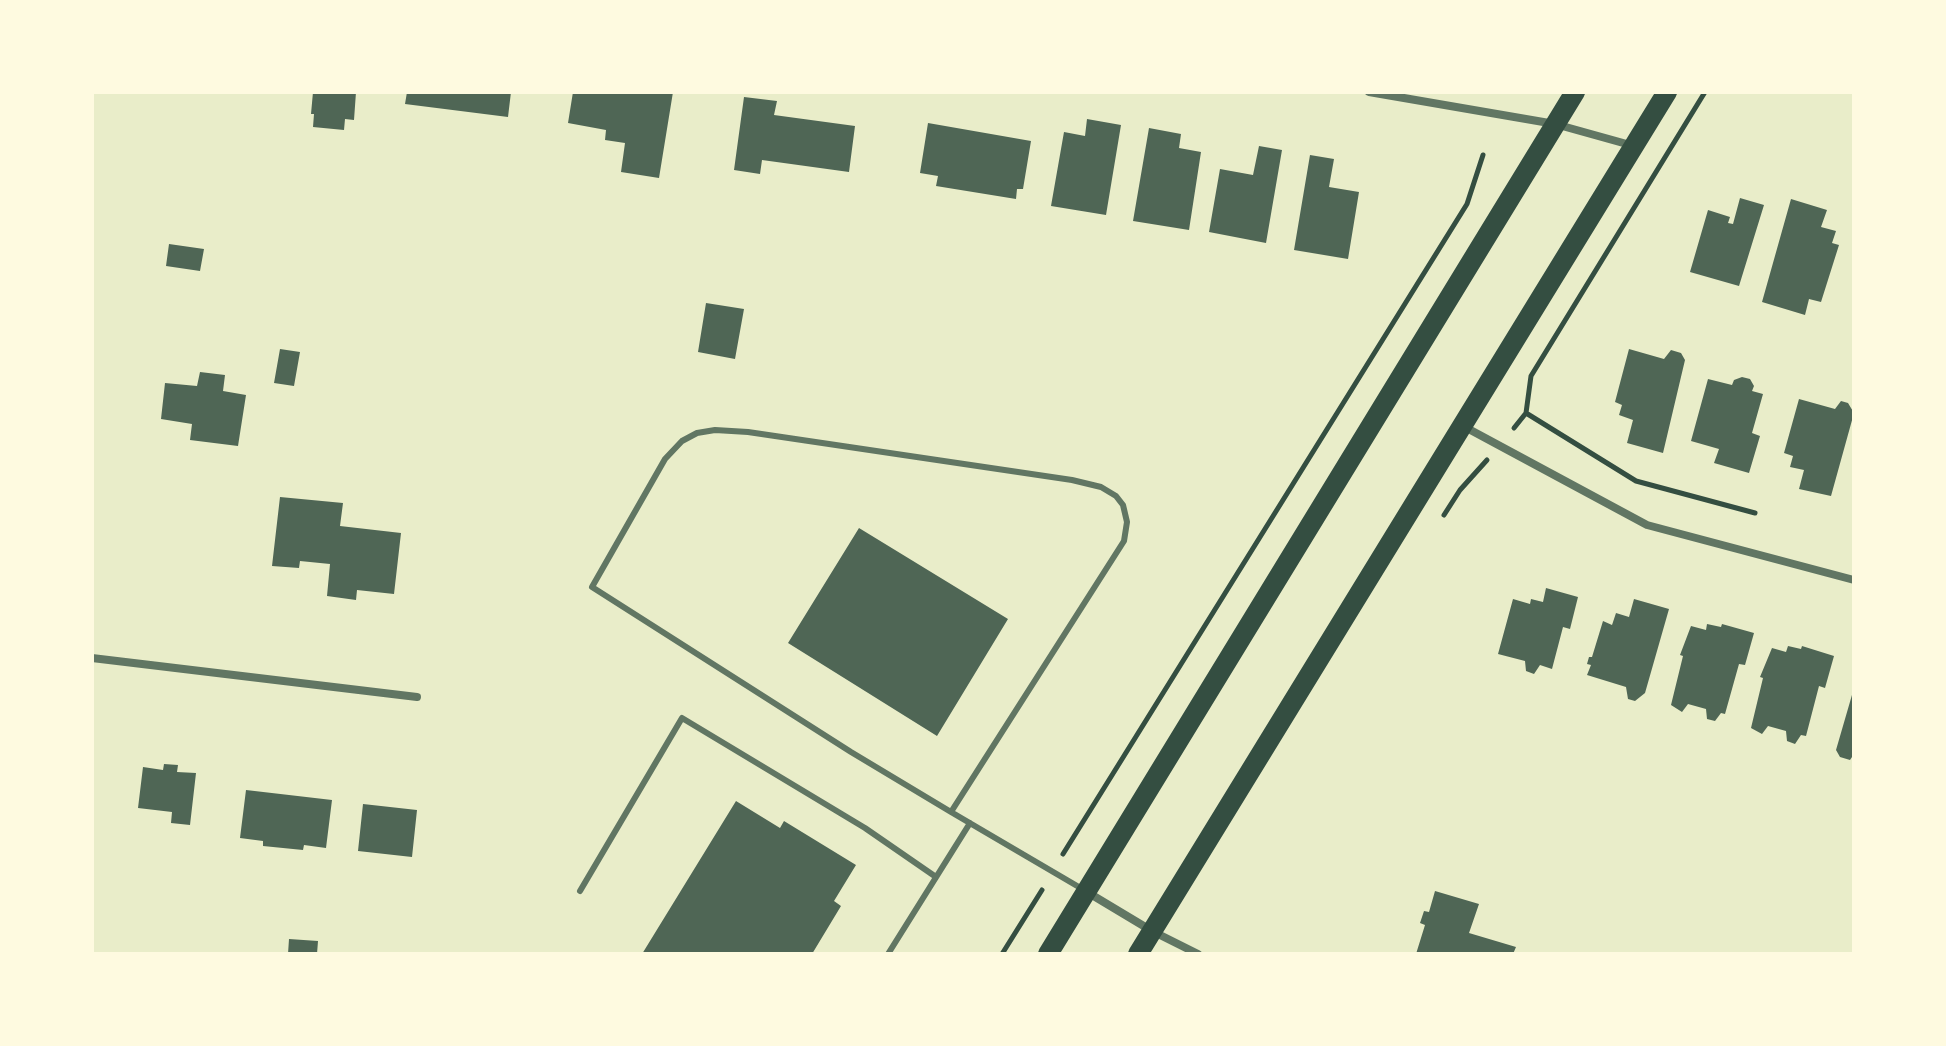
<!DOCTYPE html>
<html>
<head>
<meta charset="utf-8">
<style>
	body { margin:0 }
	#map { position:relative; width:1946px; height:1046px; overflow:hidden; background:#e9edc9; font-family:"Archivo Narrow",sans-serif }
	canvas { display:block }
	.frame { position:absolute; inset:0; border:94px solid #fefae0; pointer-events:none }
</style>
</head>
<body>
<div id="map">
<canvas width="1946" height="1046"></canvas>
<div class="frame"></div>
</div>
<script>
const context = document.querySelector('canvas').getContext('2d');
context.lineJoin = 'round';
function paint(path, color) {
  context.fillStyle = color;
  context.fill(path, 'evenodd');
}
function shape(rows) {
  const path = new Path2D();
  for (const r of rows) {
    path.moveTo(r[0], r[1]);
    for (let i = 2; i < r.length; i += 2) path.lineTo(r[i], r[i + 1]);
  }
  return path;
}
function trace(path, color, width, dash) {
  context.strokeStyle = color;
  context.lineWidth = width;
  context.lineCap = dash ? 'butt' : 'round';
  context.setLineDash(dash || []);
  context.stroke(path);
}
const building = shape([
	[313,92,356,92,354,120,345,119,344,130,313,127,314,114,311,114],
	[407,92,511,92,508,117,405,104],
	[573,92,673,92,659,178,621,172,625,143,605,140,606,130,568,123],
	[744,97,777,101,774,115,855,126,849,172,762,160,760,174,734,170],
	[1087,119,1121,125,1106,215,1051,206,1064,132,1085,136],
	[928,123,1031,141,1023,189,1017,189,1016,199,936,186,938,176,920,173],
	[1149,128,1181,134,1179,148,1201,152,1189,230,1133,221],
	[1259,146,1282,150,1266,243,1209,232,1220,169,1253,175],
	[1310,155,1334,159,1329,187,1359,192,1348,259,1294,250],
	[1740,198,1764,205,1739,286,1690,272,1708,210,1730,217,1728,223,1733,224],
	[1791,199,1827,210,1821,227,1836,231,1832,243,1839,245,1821,302,1809,299,1805,315,1762,302],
	[169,244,204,249,200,271,166,266],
	[706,303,744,309,735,359,698,352],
	[280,349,300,352,294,386,274,383],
	[1629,349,1664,359,1671,350,1681,353,1685,360,1663,453,1627,443,1633,420,1619,415,1622,405,1615,402],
	[200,372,225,375,223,391,246,395,238,446,190,440,192,424,161,419,165,383,197,386],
	[1742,377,1750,379,1754,386,1752,391,1763,394,1752,433,1760,436,1749,473,1714,463,1719,449,1691,441,1708,379,1732,385,1734,380],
	[1799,399,1835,409,1841,401,1848,403,1854,413,1831,496,1799,489,1804,470,1790,467,1793,456,1784,453],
	[280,497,343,503,340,526,401,533,394,594,357,590,356,600,327,596,330,564,300,561,299,568,272,566],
	[859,528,1008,619,937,736,788,643],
	[1546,588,1578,597,1570,629,1563,627,1552,669,1540,665,1534,674,1526,671,1525,661,1498,654,1513,599,1530,604,1531,599,1543,602],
	[1634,599,1669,609,1645,693,1635,701,1628,699,1626,687,1587,675,1591,665,1587,664,1589,657,1592,657,1603,621,1612,625,1616,613,1629,617],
	[1707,624,1721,627,1722,624,1754,633,1745,665,1739,664,1725,714,1721,713,1715,721,1707,719,1706,709,1688,704,1682,712,1671,705,1683,656,1680,655,1691,626,1706,630],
	[1788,646,1801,649,1802,646,1834,656,1825,688,1819,686,1806,736,1801,735,1795,744,1787,741,1786,731,1768,726,1762,734,1751,728,1763,678,1760,677,1772,648,1786,652],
	[1854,688,1854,754,1850,760,1840,757,1836,750],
	[164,764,178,765,177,772,196,773,190,825,171,823,172,812,138,808,143,767,163,770],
	[246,790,332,800,326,848,304,845,303,850,263,846,263,841,240,838],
	[736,801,780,828,784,821,856,865,834,901,841,906,812,954,642,954],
	[363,804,417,810,412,857,358,851],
	[1435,891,1479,904,1469,933,1516,947,1513,954,1416,954,1425,925,1420,923,1424,911,1429,912],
	[289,939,318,941,317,954,288,954]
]);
const path = shape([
	[1705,92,1531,376,1526,413,1636,481,1755,513],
	[1514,428,1526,413],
	[1444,515,1460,490,1487,460],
	[1063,854,1467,204,1483,155],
	[1002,954,1042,890]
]);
const service = shape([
	[951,812,1124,541,1127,522,1123,505,1116,496,1101,487,1072,480,748,432,715,430,697,433,682,441,665,459,592,587,851,752,951,812,1026,856,1084,890],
	[580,891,682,718,865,828,936,877],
	[888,954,970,823]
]);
const minor = shape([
	[1369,92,1555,124,1634,146],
	[1463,426,1647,525,1854,580],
	[92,658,417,697],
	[1087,892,1152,931,1198,954]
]);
const primary = shape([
	[1048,954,1575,92],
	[1138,954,1667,92]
]);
paint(building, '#4f6655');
trace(path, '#344e41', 5);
trace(service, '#617663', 6);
trace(minor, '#617663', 8);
trace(primary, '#344e41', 20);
</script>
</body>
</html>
